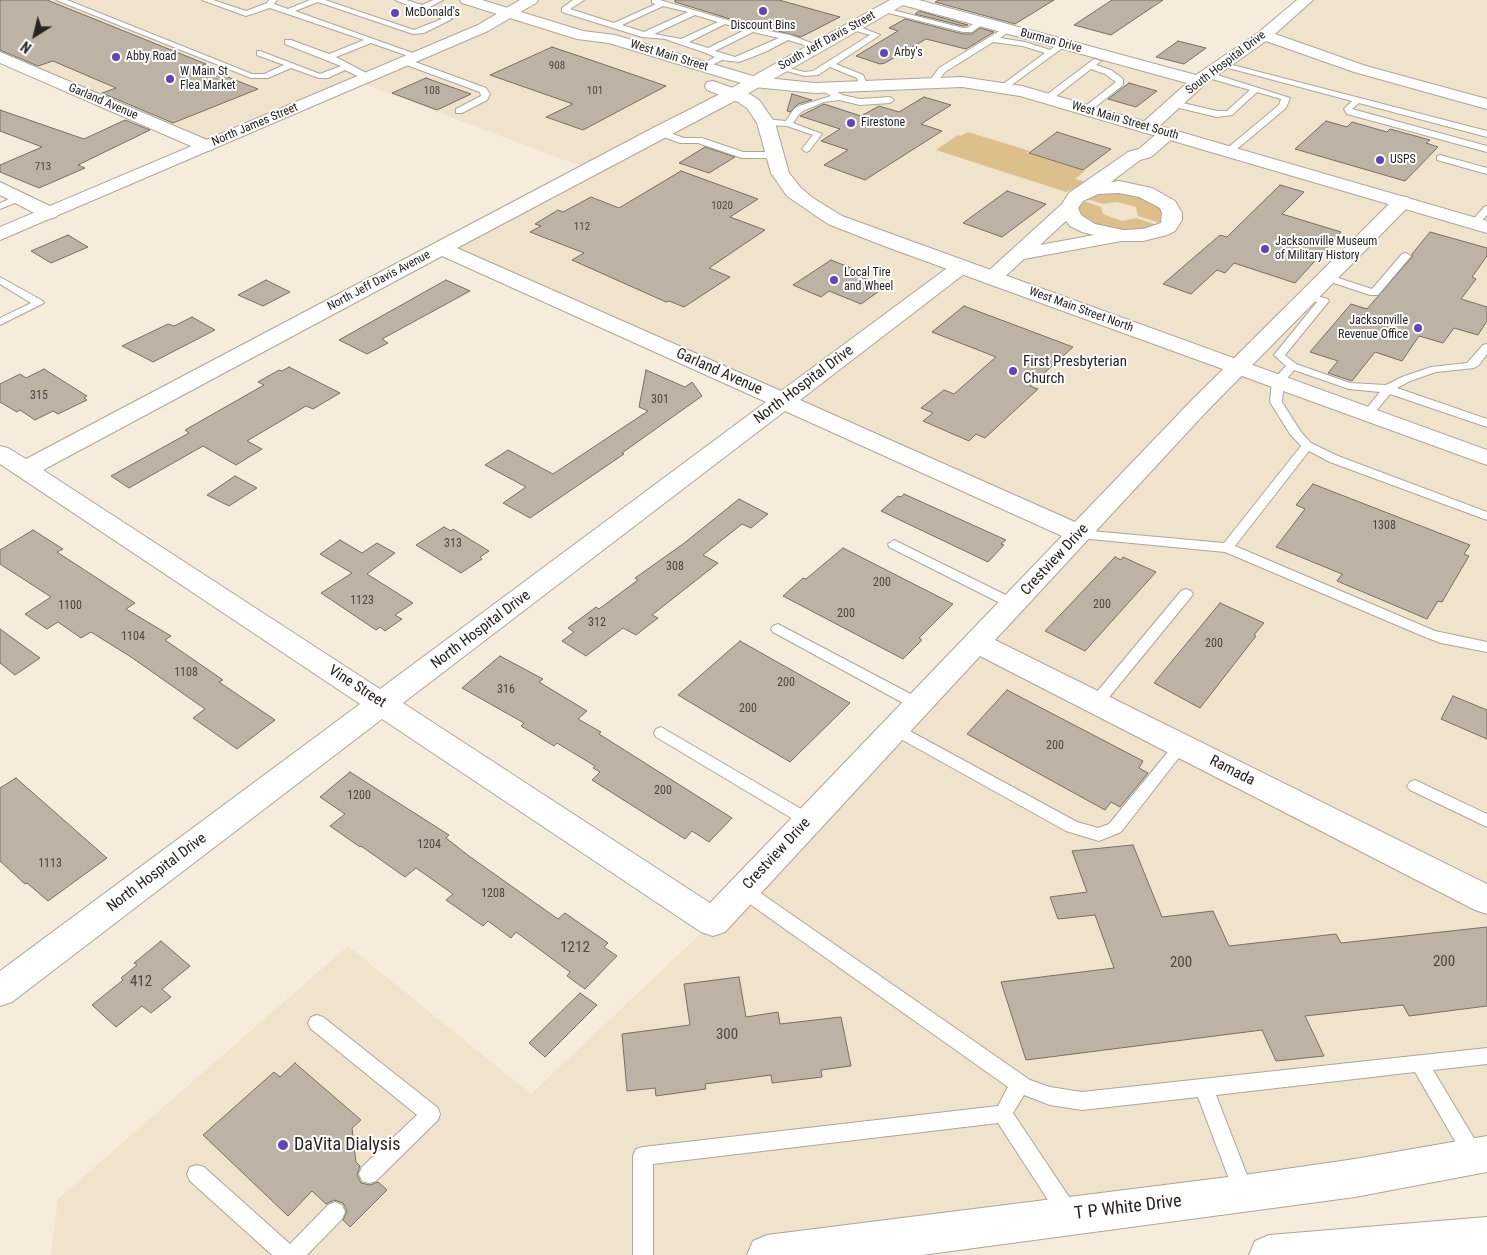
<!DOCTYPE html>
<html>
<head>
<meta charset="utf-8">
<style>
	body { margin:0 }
	#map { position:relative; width:1487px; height:1255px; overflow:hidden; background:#f5ecdc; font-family:"Roboto Condensed",sans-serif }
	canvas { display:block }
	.north { position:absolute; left:10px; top:10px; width:50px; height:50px; -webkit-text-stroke:4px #fff; paint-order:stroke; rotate:216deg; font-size:14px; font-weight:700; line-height:20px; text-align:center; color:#27231e }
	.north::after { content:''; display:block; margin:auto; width:18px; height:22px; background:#27231e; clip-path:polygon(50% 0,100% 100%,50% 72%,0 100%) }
</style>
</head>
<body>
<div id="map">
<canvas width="1487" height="1255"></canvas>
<div class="north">N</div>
</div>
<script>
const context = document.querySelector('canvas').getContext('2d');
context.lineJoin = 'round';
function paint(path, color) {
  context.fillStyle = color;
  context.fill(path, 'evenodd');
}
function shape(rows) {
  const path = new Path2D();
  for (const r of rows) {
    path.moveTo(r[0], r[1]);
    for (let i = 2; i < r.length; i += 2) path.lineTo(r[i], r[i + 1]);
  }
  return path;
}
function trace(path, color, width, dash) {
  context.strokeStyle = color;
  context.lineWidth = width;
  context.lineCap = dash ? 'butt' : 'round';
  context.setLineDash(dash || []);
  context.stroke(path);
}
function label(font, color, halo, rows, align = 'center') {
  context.font = font + ' "Roboto Condensed",sans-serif';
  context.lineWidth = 4;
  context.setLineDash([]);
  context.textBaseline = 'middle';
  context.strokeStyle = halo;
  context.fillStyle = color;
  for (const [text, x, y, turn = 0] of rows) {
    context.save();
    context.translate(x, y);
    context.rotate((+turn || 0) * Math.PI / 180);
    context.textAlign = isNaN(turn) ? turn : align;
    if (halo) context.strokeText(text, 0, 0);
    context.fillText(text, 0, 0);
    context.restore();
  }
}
const built = shape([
	[0,0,902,0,1199,81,1306,0,1487,0,1487,1154,767,1255,51,1255,58,1199,348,946,531,1094,713,922,1080,534,441,248,588,169,356,81,206,146,0,57]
]);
const green = shape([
	[968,132,1030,151,1027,153,1085,171,1075,179,1090,183,1081,185,1066,192,936,150,958,135,960,136],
	[1097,192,1129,193,1156,203,1163,212,1162,221,1160,223,1138,216,1136,207,1117,202,1103,204,1083,198],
	[1081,200,1101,207,1103,214,1122,221,1136,218,1157,225,1133,232,1103,228,1085,219,1080,214,1078,209]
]);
const building = shape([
	[0,0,47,0,206,64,200,66,258,89,173,123,102,93,116,88,53,61,38,66,0,50,0,0],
	[675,0,779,0,840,17,801,37,755,25,753,26,675,2,675,0],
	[939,0,1054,0,1015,24,935,2,939,0],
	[1112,0,1163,0,1111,35,1074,25,1112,0],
	[919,11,968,25,963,26,915,14,919,11],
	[905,19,963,34,972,34,980,28,994,32,966,49,926,39,885,63,880,64,856,56,898,31,889,28,905,19],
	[1178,41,1206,48,1184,64,1156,57,1178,41],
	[552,47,585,58,666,86,583,130,546,117,573,104,490,75,552,47],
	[426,78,471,94,437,110,392,93,426,78],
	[1129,83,1157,91,1136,107,1108,99,1129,83],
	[792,94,812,100,798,104,790,112,787,111,792,94],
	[924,97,951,105,921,124,942,131,865,180,824,165,848,150,821,141,840,129,800,116,824,104,861,116,879,106,899,112,924,97],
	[0,110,84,139,125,120,150,130,78,165,85,168,39,188,0,172,0,165,42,147,0,131,0,110],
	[1326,121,1347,127,1352,122,1387,132,1390,129,1430,140,1426,143,1438,147,1405,181,1295,149,1326,121],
	[1057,132,1111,149,1083,170,1029,153,1057,132],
	[705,147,735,157,709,173,679,163,705,147],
	[681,171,758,199,730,217,765,230,709,268,730,277,684,307,669,301,666,302,572,260,584,253,530,232,541,226,535,224,558,210,563,212,591,197,619,208,681,171],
	[1280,185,1304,192,1282,214,1341,232,1295,283,1234,263,1225,273,1217,270,1191,294,1163,284,1220,235,1227,237,1280,185],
	[1007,191,1046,204,1002,237,963,223,1007,191],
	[1430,232,1487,248,1487,256,1472,277,1476,279,1461,299,1487,307,1487,321,1478,335,1454,328,1443,343,1419,336,1402,361,1375,352,1352,381,1328,373,1338,361,1310,352,1351,304,1367,309,1412,257,1412,254,1430,232],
	[68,235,88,247,51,263,31,251,68,235],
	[831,260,859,271,854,274,885,287,861,304,829,291,821,297,793,285,831,260],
	[266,280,290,292,263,306,238,295,266,280],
	[446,280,470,291,382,339,388,343,367,354,339,340,446,280],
	[964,306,1073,347,1030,386,1038,389,985,438,976,434,969,441,923,421,933,413,921,408,944,390,954,394,996,357,932,332,964,306],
	[192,317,215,330,153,362,122,346,168,324,174,326,192,317],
	[289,367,340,393,313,409,306,406,247,441,262,449,236,465,203,446,129,488,111,476,189,433,185,430,264,385,258,382,279,370,282,371,289,367],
	[44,369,87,396,84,398,87,400,58,414,53,411,35,420,20,410,17,412,0,402,0,384,20,374,26,378,44,369],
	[646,370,685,387,692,382,702,396,622,453,624,454,530,518,503,503,526,487,485,465,508,450,553,474,648,411,639,407,646,370],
	[235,476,257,488,229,506,207,495,235,476],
	[1313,484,1470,545,1464,554,1469,556,1442,602,1438,601,1427,619,1337,581,1342,574,1276,547,1305,509,1296,505,1313,484],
	[904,494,1006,540,1001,544,1004,545,988,562,881,511,898,496,901,497,904,494],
	[739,499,768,514,751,528,742,524,703,555,718,563,652,615,658,618,636,635,623,628,586,656,562,641,574,632,568,628,596,607,599,609,638,580,635,578,683,544,739,499],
	[444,527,451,531,453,529,489,551,480,557,482,559,461,573,416,545,444,527],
	[33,530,63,549,57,552,135,603,126,609,171,636,165,640,223,680,219,682,275,720,237,749,193,718,205,709,131,657,91,632,81,638,58,622,47,629,25,614,51,597,0,564,0,550,33,530],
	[340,540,362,553,377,543,395,553,367,574,413,603,395,615,402,619,385,631,380,627,376,630,321,593,352,573,320,554,340,540],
	[843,548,953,604,919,638,922,640,903,659,783,596,803,578,806,579,843,548],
	[1115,557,1121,560,1123,557,1156,572,1085,651,1045,631,1115,557],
	[1220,603,1264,623,1254,635,1256,636,1200,708,1154,683,1220,603],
	[0,629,40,658,15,675,0,663,0,629],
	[740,641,850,703,790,762,678,695,740,641],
	[500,656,543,679,539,682,587,711,578,719,601,732,599,734,732,818,709,842,692,831,685,839,592,780,600,772,593,768,595,766,557,743,554,746,521,726,524,723,462,688,500,656],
	[1007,690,1143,761,1139,768,1148,773,1120,807,1111,802,1105,810,967,734,1007,690],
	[1453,696,1487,710,1487,739,1441,719,1453,696],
	[350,772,449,835,446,838,469,856,558,919,565,913,608,943,604,947,617,956,585,989,567,976,570,972,516,932,511,938,488,921,483,926,446,900,453,894,416,868,405,877,361,846,360,847,330,826,345,814,320,797,350,772],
	[16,778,107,858,48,901,27,883,25,884,0,861,0,788,16,778],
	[1133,845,1162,917,1213,911,1229,946,1336,934,1341,943,1487,927,1487,1006,1409,1016,1403,1005,1305,1016,1324,1056,1276,1061,1262,1030,1026,1060,1001,982,1114,968,1095,915,1058,919,1050,897,1087,892,1072,851,1133,845],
	[161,941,190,966,162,989,171,997,151,1013,142,1006,116,1027,92,1005,123,980,121,978,137,965,134,963,161,941],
	[739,977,746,1017,778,1012,780,1024,841,1017,851,1066,821,1070,822,1077,772,1083,771,1075,705,1084,706,1089,656,1096,655,1088,627,1091,622,1034,690,1025,684,984,739,977],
	[580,993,597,1005,545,1057,529,1043,580,993],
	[295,1063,361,1120,352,1128,356,1162,360,1166,357,1175,361,1183,370,1185,378,1182,387,1190,350,1227,343,1220,347,1211,343,1203,334,1200,326,1204,312,1191,288,1216,203,1135,274,1072,280,1077,295,1063]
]);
const service = shape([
	[56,0,67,0,252,74,264,74,284,65,257,55,257,51,260,51,320,74,341,66,285,44,285,40,291,40,329,54,364,40,270,8,246,16,202,0,213,0,246,11,267,3,269,0,277,0,274,4,288,9,310,0,325,0,414,30,442,19,395,0,406,0,422,5,433,0,443,0,428,8,452,19,424,33,413,34,318,2,295,11,421,56,414,58,371,43,336,57,370,75,370,79,364,79,345,70,328,78,319,78,291,68,268,78,251,78,56,0],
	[573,0,584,0,570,9,614,23,656,4,652,3,652,0,660,0,754,28,790,35,822,47,818,49,788,40,765,52,739,62,722,60,706,68,703,68,703,64,715,57,706,53,665,39,642,37,562,12,562,8,573,0],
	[663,6,688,12,644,32,622,25,663,6],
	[695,15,718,22,681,39,654,34,695,15],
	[725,24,745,30,708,48,689,42,725,24],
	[753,32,779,38,735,57,715,51,753,32],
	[881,7,963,28,967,28,979,20,986,22,972,32,963,32,881,11,881,7],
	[849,25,855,25,880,35,836,64,863,75,868,86,867,88,861,88,857,78,830,67,818,75,805,76,775,68,779,66,805,72,813,71,870,35,849,29,849,25],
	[1006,27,1013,29,1000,38,1025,42,1050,50,1061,42,1068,44,1006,89,999,87,1045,53,1023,46,993,42,945,72,935,85,929,85,928,83,939,68,1006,27],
	[401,59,407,59,486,88,490,94,487,100,462,113,456,113,456,109,481,96,480,92,401,63,401,59],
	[1094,59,1101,61,1096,65,1111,70,1123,79,1123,85,1089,112,1083,112,1083,108,1116,82,1105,74,1091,69,1051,100,1045,100,1045,96,1094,59],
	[1221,62,1487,131,1487,137,1359,103,1352,109,1487,146,1487,152,1347,114,1344,109,1352,101,1221,66,1221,62],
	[1205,73,1211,73,1290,98,1286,108,1231,154,1225,154,1225,150,1279,105,1281,99,1257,92,1232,115,1217,117,1171,106,1171,102,1174,101,1217,111,1227,111,1250,90,1205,77,1205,73],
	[822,86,828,86,842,95,860,99,890,97,894,100,890,103,860,105,839,100,824,102,805,110,800,113,793,123,822,134,809,151,806,152,802,149,813,135,787,126,765,125,761,122,765,119,786,121,794,109,799,106,831,96,822,90,822,86],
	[659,129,684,138,702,138,743,152,775,152,779,155,775,158,742,158,698,143,680,143,656,134,655,132,659,129],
	[1440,155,1487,168,1487,174,1437,160,1437,156,1440,155],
	[19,195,22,196,22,200,0,209,0,203,19,195],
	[1487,206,1487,215,1477,226,1471,226,1471,222,1484,207,1487,206],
	[1406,253,1411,256,1378,295,1370,295,1322,279,1321,277,1326,274,1372,289,1402,254,1406,253],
	[0,277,43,301,44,303,0,325,0,318,31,303,0,284,0,277],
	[1307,293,1328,299,1329,301,1285,355,1296,364,1350,383,1386,385,1402,377,1431,367,1467,363,1483,345,1487,344,1487,354,1479,365,1474,368,1436,372,1410,381,1397,388,1487,419,1487,427,1390,394,1372,416,1364,416,1362,414,1380,392,1349,389,1294,370,1284,382,1282,402,1301,432,1311,443,1338,456,1487,512,1487,520,1330,462,1309,451,1235,546,1435,631,1487,642,1487,652,1441,643,1425,637,1225,552,1080,538,1074,534,1080,530,1224,543,1301,446,1290,434,1270,402,1272,381,1286,366,1274,355,1317,302,1303,298,1302,296,1303,294,1307,293],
	[894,540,1018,601,1020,604,1018,607,1013,609,1008,607,889,547,888,544,894,540],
	[1186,589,1191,591,1193,594,1191,597,1101,707,1096,708,1091,707,1089,703,1091,699,1181,591,1186,589],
	[778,624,924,701,926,705,924,709,919,710,914,709,773,632,771,629,773,626,778,624],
	[895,723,1077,822,1098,828,1109,824,1176,742,1181,740,1186,742,1188,746,1121,832,1099,841,1066,831,890,733,888,729,890,725,895,723],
	[661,727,815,817,817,821,815,825,809,827,803,825,656,737,654,733,656,729,661,727],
	[1415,780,1487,814,1487,827,1410,790,1407,786,1410,782,1415,780],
	[743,883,749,885,1030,1080,1050,1087,1082,1092,1487,1048,1487,1064,1433,1070,1484,1155,1481,1162,1474,1164,1467,1162,1415,1072,1216,1095,1254,1193,1251,1200,1244,1203,1237,1200,1198,1097,1082,1110,1050,1105,1024,1095,1013,1113,1075,1206,1078,1213,1075,1220,1068,1223,1061,1220,998,1123,653,1164,653,1255,633,1255,633,1156,636,1149,643,1147,998,1106,1008,1087,737,895,735,890,737,885,743,883],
	[317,1015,323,1017,438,1108,440,1114,438,1120,376,1181,369,1183,362,1181,359,1174,362,1167,417,1115,311,1029,308,1023,311,1017,317,1015],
	[197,1165,204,1167,290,1244,328,1205,335,1202,342,1205,345,1212,342,1219,307,1255,272,1255,190,1181,187,1174,190,1167,197,1165]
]);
const minor = shape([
	[890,0,919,0,1196,75,1259,32,1297,0,1313,0,1275,34,1366,66,1487,99,1487,109,1354,72,1266,41,1205,84,1153,132,1147,133,1141,132,1138,128,1141,124,1187,83,903,5,740,98,457,248,781,391,954,263,961,261,968,263,971,267,968,271,800,400,1075,522,1191,401,1395,198,1402,196,1409,198,1411,202,1409,206,1207,411,995,640,1487,884,1487,914,1475,910,980,656,725,932,713,936,701,932,382,719,12,1002,0,1006,0,971,360,704,0,464,0,446,8,448,26,459,653,128,728,90,890,0],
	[442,256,766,402,380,689,43,470,442,256],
	[785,411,1062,536,710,903,403,703,785,411],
	[0,52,212,142,215,146,212,150,206,151,200,150,0,63,0,52],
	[1167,129,1173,130,1176,134,1173,138,1151,157,1140,160,1111,182,1119,181,1152,188,1175,201,1182,213,1182,220,1175,231,1167,235,1143,241,1121,241,1024,259,999,282,992,284,985,282,982,278,985,274,1062,204,1069,193,1128,152,1139,149,1161,130,1167,129],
	[1119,193,1139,197,1160,208,1162,213,1161,223,1143,229,1123,230,1095,224,1081,215,1078,208,1083,201,1098,194,1119,193],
	[1066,221,1070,226,1082,232,1094,235,1040,245,1066,221],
	[0,182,56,209,59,213,56,217,49,219,42,217,0,195,0,182]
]);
const tertiary = shape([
	[520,0,538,0,536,3,488,31,0,240,0,227,478,25,520,0]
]);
const secondary = shape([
	[1487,1136,1487,1172,1355,1197,922,1255,747,1255,753,1241,767,1235,1244,1175,1355,1159,1487,1136]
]);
const primary = shape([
	[460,0,482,0,583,31,615,35,756,77,815,83,962,77,1022,86,1487,221,1487,233,1020,96,962,87,815,93,754,87,609,43,577,39,462,3,460,0],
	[713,81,750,94,759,100,775,123,789,173,801,188,813,198,842,216,1487,450,1487,465,884,246,828,224,787,196,771,173,757,123,747,108,738,102,707,90,705,86,707,82,713,81]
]);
const motorway = shape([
	[1487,1217,1487,1255,1249,1255,1255,1241,1269,1235,1487,1217]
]);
const markers = [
	[763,11,5,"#6342ba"],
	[395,13,5,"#6342ba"],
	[884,53,5,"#6342ba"],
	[116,57,5,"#6342ba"],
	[170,79,5,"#6342ba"],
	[851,123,5,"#6342ba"],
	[1380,160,5,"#6342ba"],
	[1265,249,5,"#6342ba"],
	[834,280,5,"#6342ba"],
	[1418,328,5,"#6342ba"],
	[1013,371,5,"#6342ba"],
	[283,1145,6,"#6342ba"]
];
const farNumbernames = [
	["908",557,66],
	["108",432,91],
	["101",595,91],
	["713",43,167],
	["1020",722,206],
	["112",582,227]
];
const farPoinames = [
	["McDonald's",405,13],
	["Discount Bins",763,26,"center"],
	["Arby's",894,53],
	["Abby Road",126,57],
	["W Main St",180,72],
	["Flea Market",180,86],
	["Firestone",861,123],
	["USPS",1390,160],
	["Jacksonville Museum",1275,242],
	["of Military History",1275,256],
	["Local Tire",844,273],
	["and Wheel",844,287],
	["Jacksonville",1408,321,"right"],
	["Revenue Office",1408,335,"right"]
];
const farStreetnames = [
	["South Jeff Davis Street",827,41,-29],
	["Burman Drive",1051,41,15],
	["West Main Street",669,56,17],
	["South Hospital Drive",1226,63,-37],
	["Garland Avenue",103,102,23],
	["West Main Street South",1125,121,16],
	["North James Street",255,125,-23],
	["North Jeff Davis Avenue",379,281,-28],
	["West Main Street North",1081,310,20]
];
const numberNames = [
	["315",39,396],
	["301",660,400],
	["1308",1384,526],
	["313",453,544],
	["308",675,567],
	["200",882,583],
	["1123",362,601],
	["200",1102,605],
	["1100",70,606],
	["200",846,614],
	["312",597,623],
	["1104",133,637],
	["200",1214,644],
	["1108",186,673],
	["200",786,683],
	["316",506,690],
	["200",748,709],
	["200",1055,746],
	["200",663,791],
	["1200",359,796],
	["1204",429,845],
	["1113",50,864],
	["1208",493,894]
];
const poiNames = [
	["First Presbyterian",1023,362],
	["Church",1023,379]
];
const streetNames = [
	["Garland Avenue",719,372,24],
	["North Hospital Drive",804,385,-37],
	["Crestview Drive",1055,560,-47],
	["North Hospital Drive",481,630,-37],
	["Vine Street",357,687,33],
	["Ramada",1232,771,27],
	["Crestview Drive",777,854,-47],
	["North Hospital Drive",157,873,-37]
];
const nearNumbernames = [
	["1212",575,948],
	["200",1444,962],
	["200",1181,963],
	["412",141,982],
	["300",727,1035]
];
const nearPoinames = [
	["DaVita Dialysis",294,1145]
];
const nearStreetnames = [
	["T P White Drive",1128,1208,-7]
];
paint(built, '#f0e3cc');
paint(green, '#ddbf8c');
paint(building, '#bcb3a4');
trace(building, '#787062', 1);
trace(service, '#aea597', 2);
trace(minor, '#aea597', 2);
trace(tertiary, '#aea597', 2);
trace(secondary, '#aea597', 2);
trace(primary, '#aea597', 2);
trace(motorway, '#aea597', 2);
paint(service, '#fff');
paint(minor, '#fff');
paint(tertiary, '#fff');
paint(secondary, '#fff');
paint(primary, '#fff');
paint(motorway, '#fff');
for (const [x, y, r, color] of markers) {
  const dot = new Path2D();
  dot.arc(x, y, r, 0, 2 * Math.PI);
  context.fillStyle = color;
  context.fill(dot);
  trace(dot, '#fff', 2);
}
label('11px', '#4c4740', null, farNumbernames);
label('12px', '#27231e', '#fff', farPoinames, 'left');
label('12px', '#27231e', '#fff', farStreetnames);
label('12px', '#4c4740', null, numberNames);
label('15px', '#27231e', '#fff', poiNames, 'left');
label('15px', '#27231e', '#fff', streetNames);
label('15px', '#4c4740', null, nearNumbernames);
label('18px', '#27231e', '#fff', nearPoinames, 'left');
label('18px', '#27231e', '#fff', nearStreetnames);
</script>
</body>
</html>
